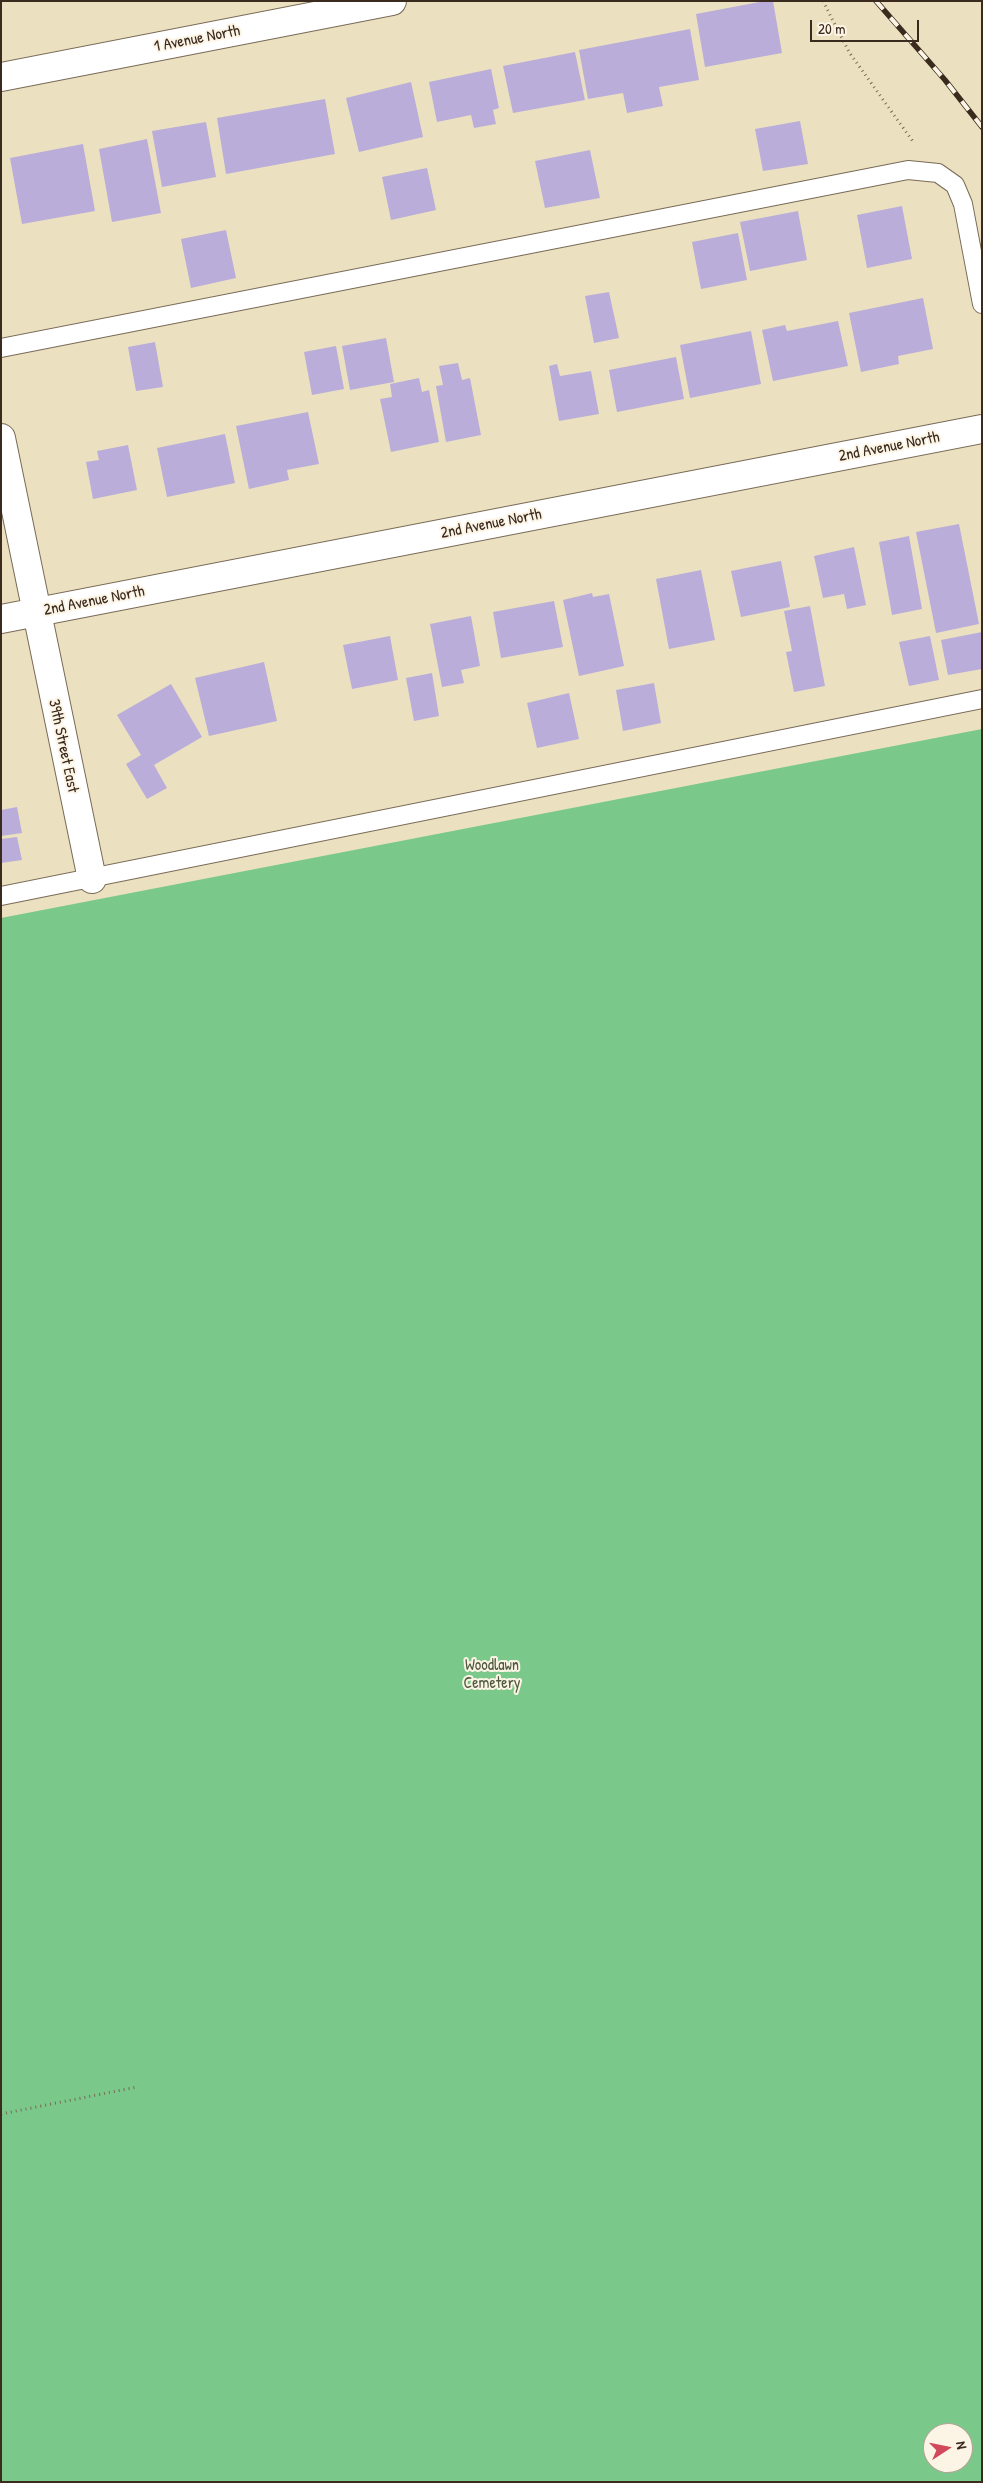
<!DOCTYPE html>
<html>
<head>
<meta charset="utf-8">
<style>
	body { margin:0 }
	#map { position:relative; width:983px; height:2483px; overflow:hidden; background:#ebe1c0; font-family:"Patrick Hand",sans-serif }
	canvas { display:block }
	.frame { position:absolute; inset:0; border:2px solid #3b2a1e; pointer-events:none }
	.north { position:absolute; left:923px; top:2423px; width:50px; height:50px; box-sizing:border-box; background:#fcf5e5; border:1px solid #afa495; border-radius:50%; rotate:79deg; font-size:14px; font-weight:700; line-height:20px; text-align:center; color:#3b2a1e }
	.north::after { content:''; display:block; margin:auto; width:18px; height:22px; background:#d1495b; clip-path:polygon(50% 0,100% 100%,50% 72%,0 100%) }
	.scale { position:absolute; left:810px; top:20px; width:109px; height:22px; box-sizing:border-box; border:2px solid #3b2a1e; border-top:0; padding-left:6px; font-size:15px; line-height:18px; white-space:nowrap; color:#3b2a1e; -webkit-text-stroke:4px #fcf5e5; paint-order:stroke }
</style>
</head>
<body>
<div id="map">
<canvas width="983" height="2483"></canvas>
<div class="frame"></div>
<div class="north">N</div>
<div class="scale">20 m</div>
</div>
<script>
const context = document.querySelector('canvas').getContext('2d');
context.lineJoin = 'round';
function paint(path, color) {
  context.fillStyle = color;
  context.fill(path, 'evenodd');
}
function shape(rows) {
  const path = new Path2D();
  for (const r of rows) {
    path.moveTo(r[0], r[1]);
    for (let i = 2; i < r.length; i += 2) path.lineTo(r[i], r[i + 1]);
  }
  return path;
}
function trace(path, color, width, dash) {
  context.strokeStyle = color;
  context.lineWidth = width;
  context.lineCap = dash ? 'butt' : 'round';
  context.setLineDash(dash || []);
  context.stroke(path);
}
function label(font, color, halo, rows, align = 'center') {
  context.font = font + ' "Patrick Hand",sans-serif';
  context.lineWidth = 4;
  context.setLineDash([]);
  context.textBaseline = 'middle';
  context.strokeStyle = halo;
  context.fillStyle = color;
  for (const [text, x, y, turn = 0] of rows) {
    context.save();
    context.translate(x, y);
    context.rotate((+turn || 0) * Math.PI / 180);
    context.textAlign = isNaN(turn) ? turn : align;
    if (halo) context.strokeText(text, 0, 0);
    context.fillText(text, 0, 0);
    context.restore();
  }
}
const green = shape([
	[982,729,982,2482,1,2482,1,918],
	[933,2433,963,2433,963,2463,933,2463]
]);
const building = shape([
	[765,1,773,1,782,53,705,67,696,14],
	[690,29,699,80,659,87,663,106,627,113,623,93,588,99,579,50],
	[575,52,585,100,513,113,503,66],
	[491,69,499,108,493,110,496,124,474,128,471,115,437,122,429,82],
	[411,82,423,137,359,152,346,98],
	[325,99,335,154,226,174,217,118],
	[800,121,808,164,763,171,755,129],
	[206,122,216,177,162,187,152,131],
	[147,139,161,213,112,222,99,149],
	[83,144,95,211,22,224,10,158],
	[590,150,600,198,545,208,535,161],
	[427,168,436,210,391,220,382,177],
	[902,206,912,259,867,268,857,215],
	[798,211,807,260,750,271,740,222],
	[226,230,236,278,191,288,181,239],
	[738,233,747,280,701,289,692,242],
	[609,292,619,338,594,343,585,296],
	[923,298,933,349,898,356,899,364,861,372,849,313],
	[838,321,848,366,773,381,762,330,785,325,787,331],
	[751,331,761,384,690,398,680,345],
	[386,338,394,382,350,390,342,346],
	[155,342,163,387,136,391,128,347],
	[336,346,344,389,312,395,304,352],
	[676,357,684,399,617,412,609,370],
	[458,363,462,380,470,378,481,435,446,442,436,386,443,385,439,366],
	[557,364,560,376,591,371,599,414,559,421,549,366],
	[419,378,422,392,429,390,439,442,391,452,380,399,392,397,390,384],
	[308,412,319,464,287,470,289,480,249,489,236,426],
	[225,434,235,483,167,497,157,448],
	[128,445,137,490,93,499,86,462,99,460,97,451],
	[959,524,979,624,936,633,916,532],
	[909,536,922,609,892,615,879,542],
	[854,547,866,605,847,609,844,594,823,598,814,556],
	[781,561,790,607,741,617,731,571],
	[701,570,715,640,669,649,656,579],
	[592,593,593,597,609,594,624,666,579,676,563,600],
	[554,601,563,647,501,658,493,612],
	[810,606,825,686,794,692,786,652,792,651,784,611],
	[471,616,480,666,461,670,464,683,442,687,430,624],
	[982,632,982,669,948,675,941,640],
	[390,636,398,680,352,689,343,645],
	[930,636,939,680,909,686,899,642],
	[264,662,277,721,209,736,195,678],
	[432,673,439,716,414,721,406,678],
	[654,683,661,723,623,731,616,690],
	[171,684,202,737,154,765,167,788,147,799,126,764,141,755,117,715],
	[569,693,579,739,537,748,527,703],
	[17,807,22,833,1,836,1,810],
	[17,837,22,860,1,863,1,839]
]);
const path = shape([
	[823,1,849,52,914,143],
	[1,2114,137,2087]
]);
const service = shape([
	[1,348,908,170,938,173,955,185,963,204,982,304],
	[1,896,982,699]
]);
const minor = shape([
	[1,77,392,1],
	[1,438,92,879],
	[1,619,982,429]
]);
const rail = shape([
	[876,1,945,80,982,127]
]);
const streetNames = [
	["1 Avenue North",197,39,-11],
	["2nd Avenue North",889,447,-11],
	["2nd Avenue North",491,524,-11],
	["2nd Avenue North",94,601,-11],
	["39th Street East",63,746,78]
];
const parkNames = [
	["Woodlawn",492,1666],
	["Cemetery",492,1684]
];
paint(green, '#7ac98a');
paint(building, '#baadda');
trace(service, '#796a57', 20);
trace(minor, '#796a57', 30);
trace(path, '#796a57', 3, [1, 4]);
trace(service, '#fff', 18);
trace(minor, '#fff', 28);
trace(rail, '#3b2a1e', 5.5);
trace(rail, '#fcf5e5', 4, [11]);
label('16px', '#3b2a1e', '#fcf5e5', streetNames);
label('16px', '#4e5a3e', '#fcf5e5', parkNames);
</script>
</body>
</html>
